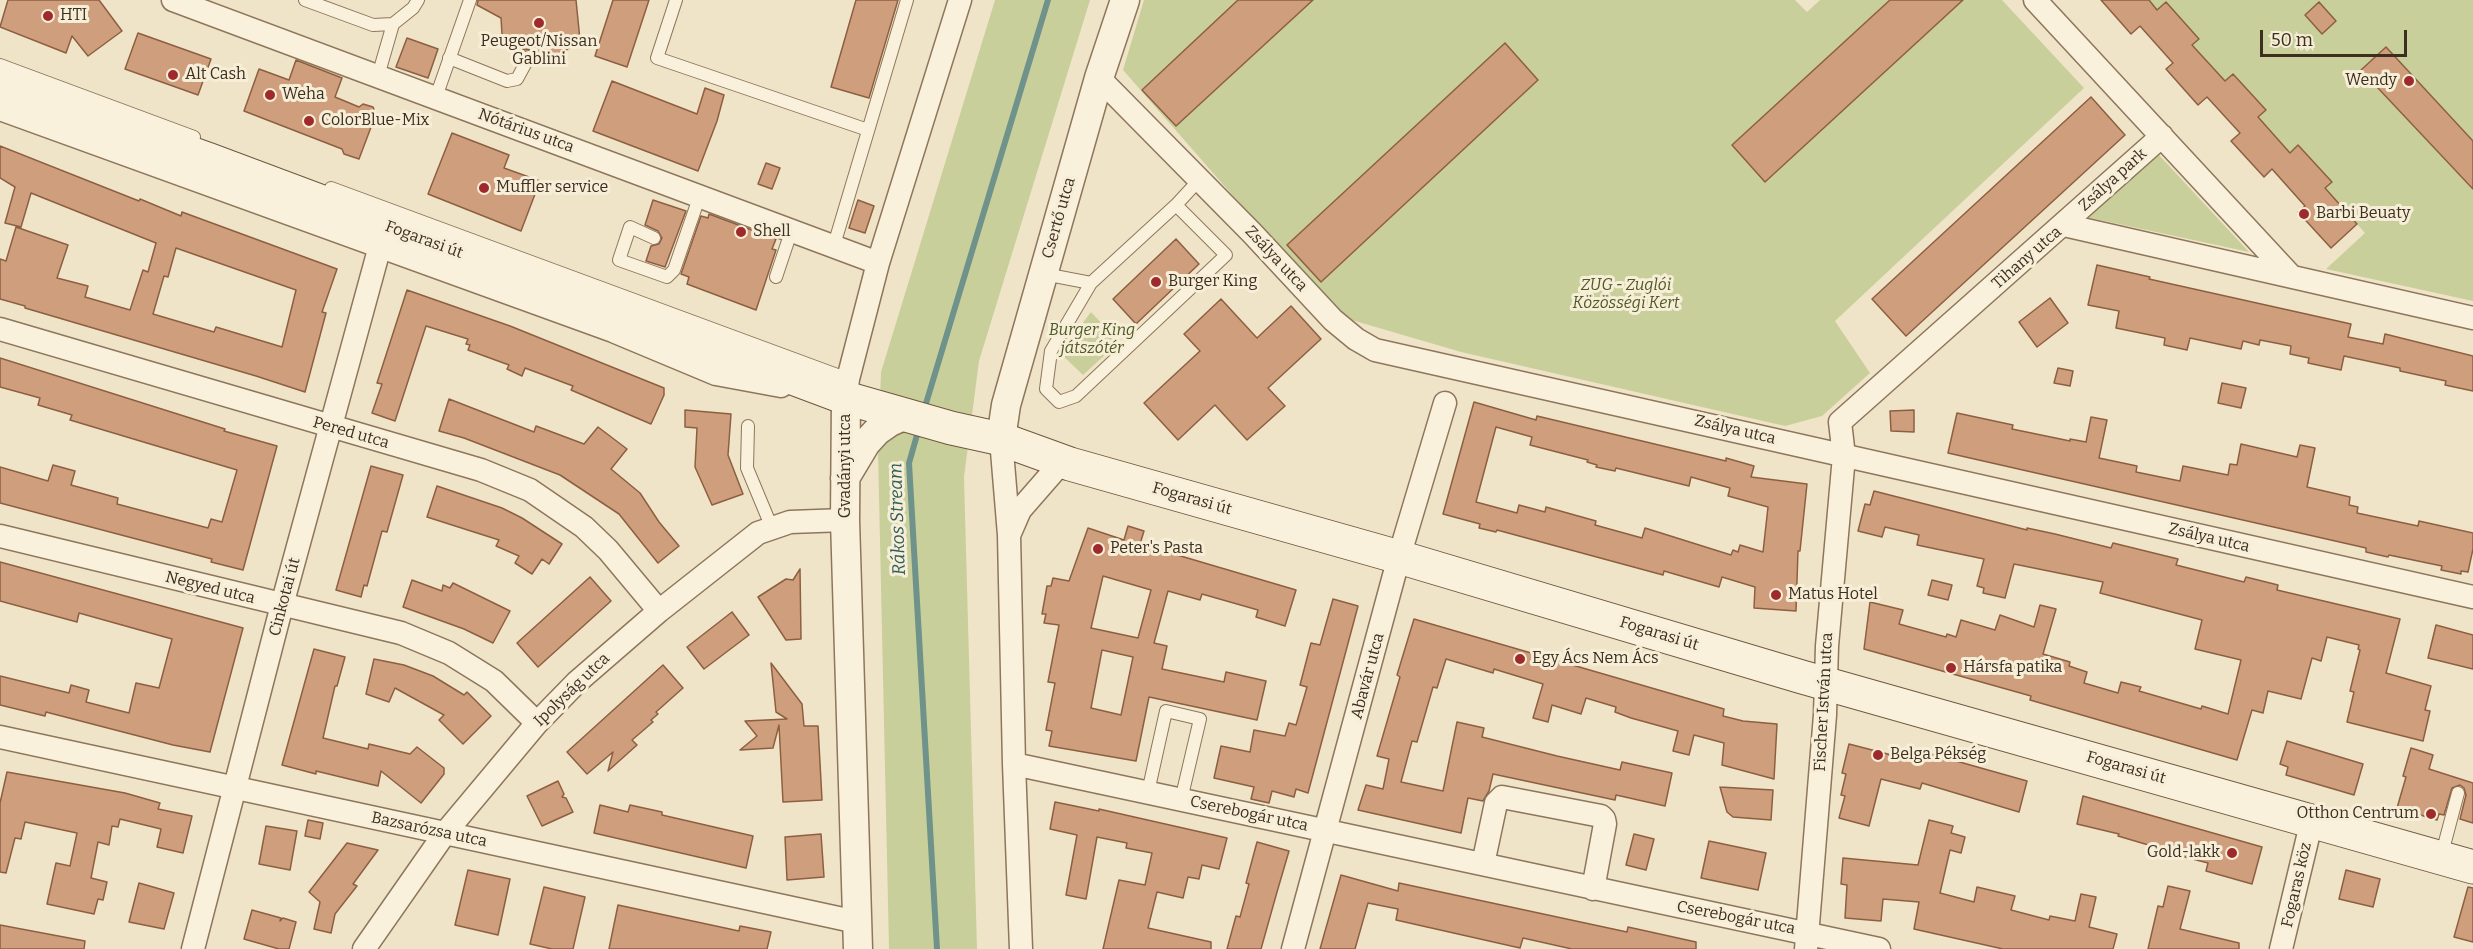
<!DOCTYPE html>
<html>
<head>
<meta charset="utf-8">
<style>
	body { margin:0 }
	#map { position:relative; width:2473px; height:949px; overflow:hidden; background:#f0e4c8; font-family:Bitter,serif }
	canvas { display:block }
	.scale { position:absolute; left:2260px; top:30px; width:147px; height:27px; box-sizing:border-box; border:3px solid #3d2e20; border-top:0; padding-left:8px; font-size:18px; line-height:21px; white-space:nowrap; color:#3d2e20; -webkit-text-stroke:4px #f7eed8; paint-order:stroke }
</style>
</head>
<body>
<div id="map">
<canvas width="2473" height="949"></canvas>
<div class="scale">50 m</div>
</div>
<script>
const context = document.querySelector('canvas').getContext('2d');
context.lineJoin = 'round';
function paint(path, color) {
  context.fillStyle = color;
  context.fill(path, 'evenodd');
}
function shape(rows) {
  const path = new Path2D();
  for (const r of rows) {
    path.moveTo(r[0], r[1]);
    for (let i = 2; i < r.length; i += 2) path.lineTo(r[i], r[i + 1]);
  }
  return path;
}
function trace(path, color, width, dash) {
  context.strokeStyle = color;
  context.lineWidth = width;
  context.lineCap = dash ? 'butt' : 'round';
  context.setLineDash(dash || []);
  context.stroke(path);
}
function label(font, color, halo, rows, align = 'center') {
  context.font = font + ' Bitter,serif';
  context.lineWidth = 6;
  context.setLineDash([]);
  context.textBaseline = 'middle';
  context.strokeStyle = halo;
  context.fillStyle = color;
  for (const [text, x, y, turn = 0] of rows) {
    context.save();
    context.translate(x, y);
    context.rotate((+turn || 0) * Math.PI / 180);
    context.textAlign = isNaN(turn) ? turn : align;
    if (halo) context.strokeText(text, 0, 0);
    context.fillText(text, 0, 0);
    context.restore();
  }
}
const green = shape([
	[995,0,1090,0,979,361,964,477,977,949,889,949,878,451,881,372],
	[1144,0,1795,0,1807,12,1820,0,2002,0,2084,88,1835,321,1870,373,1822,416,1785,426,1461,352,1338,316,1123,70],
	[2149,0,2473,0,2473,301,2326,269,2365,233,2325,188,2331,181,2299,146,2290,153,2258,117,2265,109,2234,74,2225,81,2192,45,2199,39,2166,2,2157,10],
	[2158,154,2249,252,2086,217],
	[1091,312,1119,342,1083,375,1060,353]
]);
const stream = shape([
	[924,410,1048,0],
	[919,428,909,463,937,949]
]);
const building = shape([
	[8,0,99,0,122,31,88,56,72,36,66,53,0,27,8,0],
	[478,0,576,0,580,40,557,57,536,54,529,49,525,50,513,44,502,34,501,18,477,5,478,0],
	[613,0,649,0,627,67,595,56,613,0],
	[856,0,898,0,869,98,831,87,856,0],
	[1238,0,1313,0,1176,126,1142,90,1238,0],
	[1890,0,1963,0,1765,182,1732,145,1890,0],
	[2101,0,2149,0,2157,10,2166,2,2199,39,2192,45,2225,81,2233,74,2266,110,2258,117,2290,153,2298,145,2332,182,2325,188,2357,224,2331,248,2298,212,2305,206,2272,169,2264,177,2231,141,2240,133,2207,97,2198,105,2166,69,2173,63,2140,26,2131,34,2101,0],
	[2319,2,2336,21,2322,34,2305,15,2319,2],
	[138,33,211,59,198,95,125,69,138,33],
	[407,38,438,49,428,78,396,67,407,38],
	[1505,43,1538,80,1321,282,1287,245,1505,43],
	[2386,47,2473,141,2473,189,2361,70,2386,47],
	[296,60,342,78,335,97,359,107,363,104,373,107,376,114,359,159,344,154,342,149,244,111,259,69,289,80,296,60],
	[612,81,697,114,705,88,724,95,717,121,698,171,593,131,612,81],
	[2091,97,2125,135,1906,336,1872,299,2091,97],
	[452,133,509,155,504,168,540,181,521,231,428,194,452,133],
	[0,146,139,201,140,199,181,216,182,212,337,269,322,312,326,313,305,392,256,376,25,308,25,306,0,299,0,259,6,261,16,227,68,245,57,278,88,286,85,297,130,310,143,270,148,272,156,243,31,193,21,227,5,223,15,187,0,178,0,146],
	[176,248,296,290,282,347,216,327,214,332,153,314,164,276,168,277,176,248],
	[766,163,780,168,772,189,758,184,766,163],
	[653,200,686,211,665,267,646,261,651,246,659,244,662,238,658,231,645,225,653,200],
	[858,200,874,206,865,233,849,228,858,200],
	[709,214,776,239,772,249,776,250,756,310,687,284,689,277,681,274,701,216,708,218,709,214],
	[1176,239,1199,264,1136,324,1113,299,1176,239],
	[2097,265,2150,277,2149,279,2351,324,2348,337,2383,344,2385,334,2473,356,2473,391,2445,385,2446,381,2400,371,2400,368,2344,356,2341,370,2308,363,2309,358,2290,354,2291,346,2260,340,2259,345,2243,341,2241,349,2190,338,2187,350,2164,345,2165,338,2116,328,2119,311,2088,305,2097,265],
	[407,290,510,326,664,388,664,395,651,424,571,390,573,386,525,368,522,376,507,369,509,365,468,350,470,345,466,344,468,339,426,326,395,421,372,413,382,384,377,383,407,290],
	[2050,298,2068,323,2037,347,2019,322,2050,298],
	[1221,299,1257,338,1291,306,1321,339,1268,388,1285,406,1247,440,1215,405,1178,440,1144,403,1200,351,1184,334,1221,299],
	[0,358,225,429,224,431,277,446,243,570,211,562,212,559,0,503,0,467,48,481,53,465,75,471,71,485,118,498,117,504,208,528,211,519,222,522,237,470,70,420,72,415,38,405,40,398,0,387,0,358],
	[2058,368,2073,371,2070,386,2054,383,2058,368],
	[2222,383,2246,388,2241,408,2218,403,2222,383],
	[449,399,534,432,536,426,584,444,598,427,627,449,611,469,640,493,659,522,679,546,658,563,619,514,560,475,464,438,439,431,449,399],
	[1474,402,1536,420,1537,416,1726,461,1726,458,1754,466,1751,477,1807,484,1800,551,1798,551,1796,611,1754,608,1755,587,1722,577,1719,587,1664,571,1663,575,1497,530,1496,532,1479,528,1480,524,1443,514,1474,402],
	[1496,427,1532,437,1530,445,1588,460,1587,462,1597,465,1596,467,1615,471,1616,468,1689,486,1691,477,1730,488,1728,496,1768,507,1763,552,1740,545,1738,552,1733,550,1731,555,1645,528,1642,538,1595,525,1596,521,1546,507,1545,512,1519,505,1517,513,1476,502,1496,427],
	[685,410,731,414,728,455,743,494,712,505,695,467,697,428,685,427,685,410],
	[1914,410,1914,432,1891,431,1890,411,1914,410],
	[1957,413,2013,425,2012,429,2070,441,2070,439,2086,442,2091,417,2107,420,2099,458,2137,466,2136,472,2180,481,2183,466,2228,475,2230,464,2237,465,2241,444,2297,457,2300,445,2315,448,2307,487,2350,497,2349,505,2358,507,2357,513,2418,526,2419,521,2473,533,2473,549,2468,572,2461,571,2461,574,2441,570,2442,566,2389,555,2388,557,2366,552,2366,548,1948,453,1957,413],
	[371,466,403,475,387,532,382,531,367,586,364,585,361,597,336,590,371,466],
	[437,486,502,508,522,518,562,544,549,564,542,559,532,574,515,563,519,556,496,546,499,540,427,517,437,486],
	[1874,491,2027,530,2027,528,2055,534,2111,548,2113,543,2178,559,2176,565,2244,582,2246,577,2278,585,2277,590,2400,619,2386,673,2431,686,2425,710,2430,711,2423,741,2347,722,2354,692,2350,691,2360,650,2358,649,2359,645,2327,637,2321,661,2312,658,2301,699,2268,691,2263,713,2252,710,2237,760,2030,700,2031,696,1864,649,1870,602,1903,610,1899,624,1946,637,1947,634,1956,637,1961,620,1995,630,2000,615,2034,627,2040,605,2056,609,2043,654,2070,662,2069,666,2087,672,2084,683,2118,693,2121,682,2141,687,2139,691,2201,709,2202,706,2228,714,2241,660,2195,649,2202,620,2100,593,2103,582,2014,564,2005,598,1983,593,1984,588,1977,586,1984,559,1917,545,1919,535,1885,527,1882,537,1858,531,1865,504,1870,505,1874,491],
	[1128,526,1144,531,1140,544,1296,590,1285,626,1256,617,1258,610,1202,594,1200,600,1168,591,1154,643,1167,646,1162,669,1224,682,1226,672,1266,681,1257,720,1149,697,1136,761,1049,746,1052,731,1046,730,1055,683,1048,682,1059,625,1044,623,1046,614,1042,614,1047,586,1051,586,1053,578,1069,581,1088,528,1124,540,1128,526],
	[1103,576,1151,590,1138,638,1091,628,1103,576],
	[1102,650,1133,657,1121,715,1091,708,1102,650],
	[0,562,243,628,210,752,173,745,46,712,45,716,0,705,0,676,69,693,71,685,89,690,86,702,129,713,136,683,159,688,172,639,79,613,77,622,0,601,0,562],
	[800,569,801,639,786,640,758,597,786,579,793,580,800,569],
	[590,577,611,601,538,667,517,643,590,577],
	[412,580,442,591,443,585,450,588,453,583,510,611,493,643,464,629,403,607,412,580],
	[1932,580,1952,585,1948,600,1928,595,1932,580],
	[1333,599,1358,606,1308,793,1296,789,1294,797,1272,791,1269,803,1251,799,1254,787,1214,778,1221,746,1250,752,1254,730,1285,736,1289,723,1296,725,1307,687,1300,685,1311,643,1320,645,1333,599],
	[732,612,749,635,704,669,687,647,732,612],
	[1414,619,1724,709,1723,716,1743,721,1777,724,1774,779,1722,765,1724,743,1694,735,1689,755,1673,751,1678,731,1631,718,1615,712,1616,707,1586,698,1581,714,1552,705,1548,722,1533,718,1543,684,1494,669,1493,673,1446,659,1437,688,1433,687,1417,742,1412,741,1401,782,1443,791,1457,722,1484,728,1482,737,1557,756,1620,770,1622,762,1672,773,1665,806,1616,795,1615,800,1493,774,1489,791,1483,801,1468,798,1461,833,1358,810,1366,785,1383,789,1389,759,1377,756,1400,677,1397,675,1414,619],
	[2436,625,2473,635,2473,669,2428,658,2436,625],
	[314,649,345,657,337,686,335,686,323,738,368,749,369,744,410,754,417,747,444,768,444,774,421,803,381,771,378,786,316,771,316,774,282,765,314,649],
	[374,659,404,665,433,676,464,695,467,692,491,716,463,744,439,720,444,715,395,688,389,702,366,694,374,659],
	[771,663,802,704,804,726,818,726,822,800,783,802,779,725,773,748,740,750,757,736,745,721,787,719,776,712,771,663],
	[663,665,683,688,656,712,658,714,651,720,653,722,632,740,637,745,608,771,613,752,587,774,567,752,663,665],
	[2287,741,2363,764,2354,795,2286,775,2288,767,2280,764,2287,741],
	[1849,744,1907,759,1910,748,2027,781,2019,812,1922,783,1920,789,1881,779,1869,826,1839,818,1845,796,1841,795,1846,774,1842,773,1849,744],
	[2411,748,2433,755,2429,769,2473,783,2473,823,2460,819,2466,795,2464,788,2460,785,2452,788,2444,815,2439,814,2437,820,2397,808,2406,777,2403,776,2411,748],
	[7,772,125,793,160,803,158,809,192,816,183,853,157,847,161,829,120,819,118,827,112,826,109,845,98,842,91,878,107,882,103,900,98,899,94,914,47,904,56,863,70,866,77,833,25,822,21,839,15,838,6,873,0,872,0,803,7,772],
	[558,781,564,794,562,797,566,798,573,812,542,826,527,796,558,781],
	[1720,787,1773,790,1771,820,1733,817,1727,812,1720,787],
	[2083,796,2262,847,2252,884,2206,871,2208,863,2162,851,2162,849,2118,836,2119,834,2077,824,2083,796],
	[1055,802,1099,811,1099,809,1227,838,1219,869,1202,865,1199,879,1188,877,1183,898,1157,892,1148,928,1211,942,1211,949,1103,949,1119,880,1145,885,1152,853,1126,848,1127,843,1097,837,1086,899,1066,895,1077,835,1050,829,1055,802],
	[600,805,628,812,630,805,662,812,662,815,753,836,746,868,594,833,600,805],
	[308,820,323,823,320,839,305,836,308,820],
	[1929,820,1953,826,1951,833,1965,837,1961,853,1950,850,1940,893,1974,902,1977,887,2015,896,2011,910,2049,920,2050,916,2075,921,2081,894,2096,897,2089,927,2117,934,2113,949,2003,949,1914,929,1919,902,1883,899,1881,921,1845,918,1847,885,1841,884,1843,858,1918,865,1929,820],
	[266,826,297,831,290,870,259,864,266,826],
	[821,834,824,877,787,880,785,837,821,834],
	[1634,834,1654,839,1646,870,1626,865,1634,834],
	[1709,841,1766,853,1758,890,1701,878,1709,841],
	[1257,842,1289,851,1277,892,1261,949,1227,949,1236,916,1240,917,1249,884,1246,883,1257,842],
	[347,843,378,850,353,884,357,886,335,914,331,933,314,929,320,902,309,892,347,843],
	[468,870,510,879,498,935,455,925,468,870],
	[2346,870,2380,879,2373,907,2339,899,2346,870],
	[1341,875,1398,891,1399,883,1627,932,1628,927,1696,942,1696,949,1572,949,1523,938,1520,948,1396,920,1398,909,1368,903,1355,949,1320,949,1341,875],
	[139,883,174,893,164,929,129,922,139,883],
	[2168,886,2190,891,2180,929,2239,943,2239,949,2148,949,2158,906,2163,907,2168,886],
	[544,887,585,897,573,949,552,949,530,944,544,887],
	[2468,887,2473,888,2473,942,2454,937,2468,887],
	[618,905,739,931,740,926,771,932,767,949,609,949,618,905],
	[252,910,281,918,280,921,283,918,296,922,289,949,279,949,244,939,252,910],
	[0,925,85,941,84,949,0,949,0,925]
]);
const service = shape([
	[305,0,373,25,393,24],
	[676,0,657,58,868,130],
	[449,58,507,81,517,79,529,57],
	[0,65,194,137],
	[378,76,393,24,413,8,418,0],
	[436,97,470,0],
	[331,188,848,379],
	[1176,205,1226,255,1076,396,1059,402,1046,389,1051,351,1091,283,1176,205,1200,179],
	[654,238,630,227,619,260,667,277,674,270,700,195],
	[834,245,907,0],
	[1044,274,1091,283],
	[776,277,792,229],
	[748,426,747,468,772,528],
	[1148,792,1166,711,1200,719,1181,800],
	[2441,857,2458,793]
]);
const minor = shape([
	[173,0,878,263],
	[2035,0,2291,276],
	[1099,78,1252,233,1333,320,1356,339,1375,350,2473,597],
	[0,109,613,331,716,374,781,386],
	[2064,225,2473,318],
	[0,329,481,470,530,490,584,527,608,550,659,611],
	[834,395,846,398,848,379,878,263,960,0],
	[1001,439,1009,535,1014,764,1021,949],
	[1010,533,1020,510,1054,471,1065,462],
	[0,536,401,633,449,653,494,681,537,723],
	[0,737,857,922],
	[1014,764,1879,949],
	[1483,864,1496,803,1502,797,1601,816,1604,819,1605,824,1593,889],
	[193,949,282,605,380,246],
	[364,949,445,833,537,723,577,682,659,611,758,533,790,522,845,520],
	[1293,949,1399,557,1445,403],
	[1806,949,1825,715,1827,646,1844,456,1840,422,2162,136],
	[2281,949,2312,820]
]);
const tertiary = shape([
	[846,398,845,520,858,949],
	[1001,439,1006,405,1099,78,1125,0],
	[845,478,866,443,877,431,890,422,908,414]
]);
const secondary = shape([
	[0,85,210,160,846,398,951,428,1001,439,1070,464,1399,557,1802,677,2473,867]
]);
const markers = [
	[48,16,6,"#9e2a2b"],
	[539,23,6,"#9e2a2b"],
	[173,75,6,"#9e2a2b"],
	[2409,81,6,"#9e2a2b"],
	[270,95,6,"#9e2a2b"],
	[309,121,6,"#9e2a2b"],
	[484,188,6,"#9e2a2b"],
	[2304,214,6,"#9e2a2b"],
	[741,232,6,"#9e2a2b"],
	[1156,282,6,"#9e2a2b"],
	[1098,549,6,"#9e2a2b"],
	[1776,595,6,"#9e2a2b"],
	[1520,659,6,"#9e2a2b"],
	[1951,668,6,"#9e2a2b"],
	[1878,755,6,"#9e2a2b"],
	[2431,814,6,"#9e2a2b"],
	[2232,853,6,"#9e2a2b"]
];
const poiNames = [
	["HTI",60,16],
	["Peugeot/Nissan",539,42,"center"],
	["Gablini",539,60,"center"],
	["Alt Cash",185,75],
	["Wendy",2397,81,"right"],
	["Weha",282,95],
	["ColorBlue-Mix",321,121],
	["Muffler service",496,188],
	["Barbi Beuaty",2316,214],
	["Shell",753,232],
	["Burger King",1168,282],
	["Peter's Pasta",1110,549],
	["Matus Hotel",1788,595],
	["Egy Ács Nem Ács",1532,659],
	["Hársfa patika",1963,668],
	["Belga Pékség",1890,755],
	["Otthon Centrum",2419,814,"right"],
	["Gold-lakk",2220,853,"right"]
];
const streetNames = [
	["Nótárius utca",526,131,20],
	["Zsálya park",2113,180,-42],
	["Csertő utca",1059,218,-74],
	["Fogarasi út",424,240,20],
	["Tihany utca",2027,258,-41],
	["Zsálya utca",1276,259,47],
	["Zsálya utca",1735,430,13],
	["Pered utca",351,433,16],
	["Gvadányi utca",846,466,-90],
	["Fogarasi út",1192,499,16],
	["Zsálya utca",2209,538,13],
	["Negyed utca",210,588,14],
	["Cinkotai út",285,597,-75],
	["Fogarasi út",1659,634,17],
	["Abavár utca",1368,676,-75],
	["Ipolyság utca",572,690,-44],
	["Fischer István utca",1824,702,-87],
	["Fogarasi út",2126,768,16],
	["Cserebogár utca",1249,814,12],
	["Bazsarózsa utca",429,830,12],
	["Fogaras köz",2297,885,-77],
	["Cserebogár utca",1736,918,11]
];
const parkNames = [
	["ZUG - Zuglói",1626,286],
	["Közösségi Kert",1626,304],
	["Burger King",1092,331],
	["játszótér",1092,349]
];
const waterNames = [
	["Rákos Stream",898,519,-92]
];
paint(green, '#c9cf9b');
trace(stream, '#6f938a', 6);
paint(building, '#cf9f7d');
trace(building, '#8d5f41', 1.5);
trace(service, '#8d765c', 14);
trace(minor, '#8d765c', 25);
trace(tertiary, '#8d765c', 31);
trace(secondary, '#6f573f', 35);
trace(service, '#faf1dc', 12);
trace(minor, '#faf1dc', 22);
trace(tertiary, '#faf1dc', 28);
trace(secondary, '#faf1dc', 33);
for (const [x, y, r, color] of markers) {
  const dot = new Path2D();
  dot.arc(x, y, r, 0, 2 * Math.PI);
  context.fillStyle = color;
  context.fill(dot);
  trace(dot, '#f7eed8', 2);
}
label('16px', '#3d2e20', '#f7eed8', poiNames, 'left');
label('16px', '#3d2e20', '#f7eed8', streetNames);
label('italic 16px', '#4d5a26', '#f7eed8', parkNames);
label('italic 18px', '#2f5d5a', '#f7eed8', waterNames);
</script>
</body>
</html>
